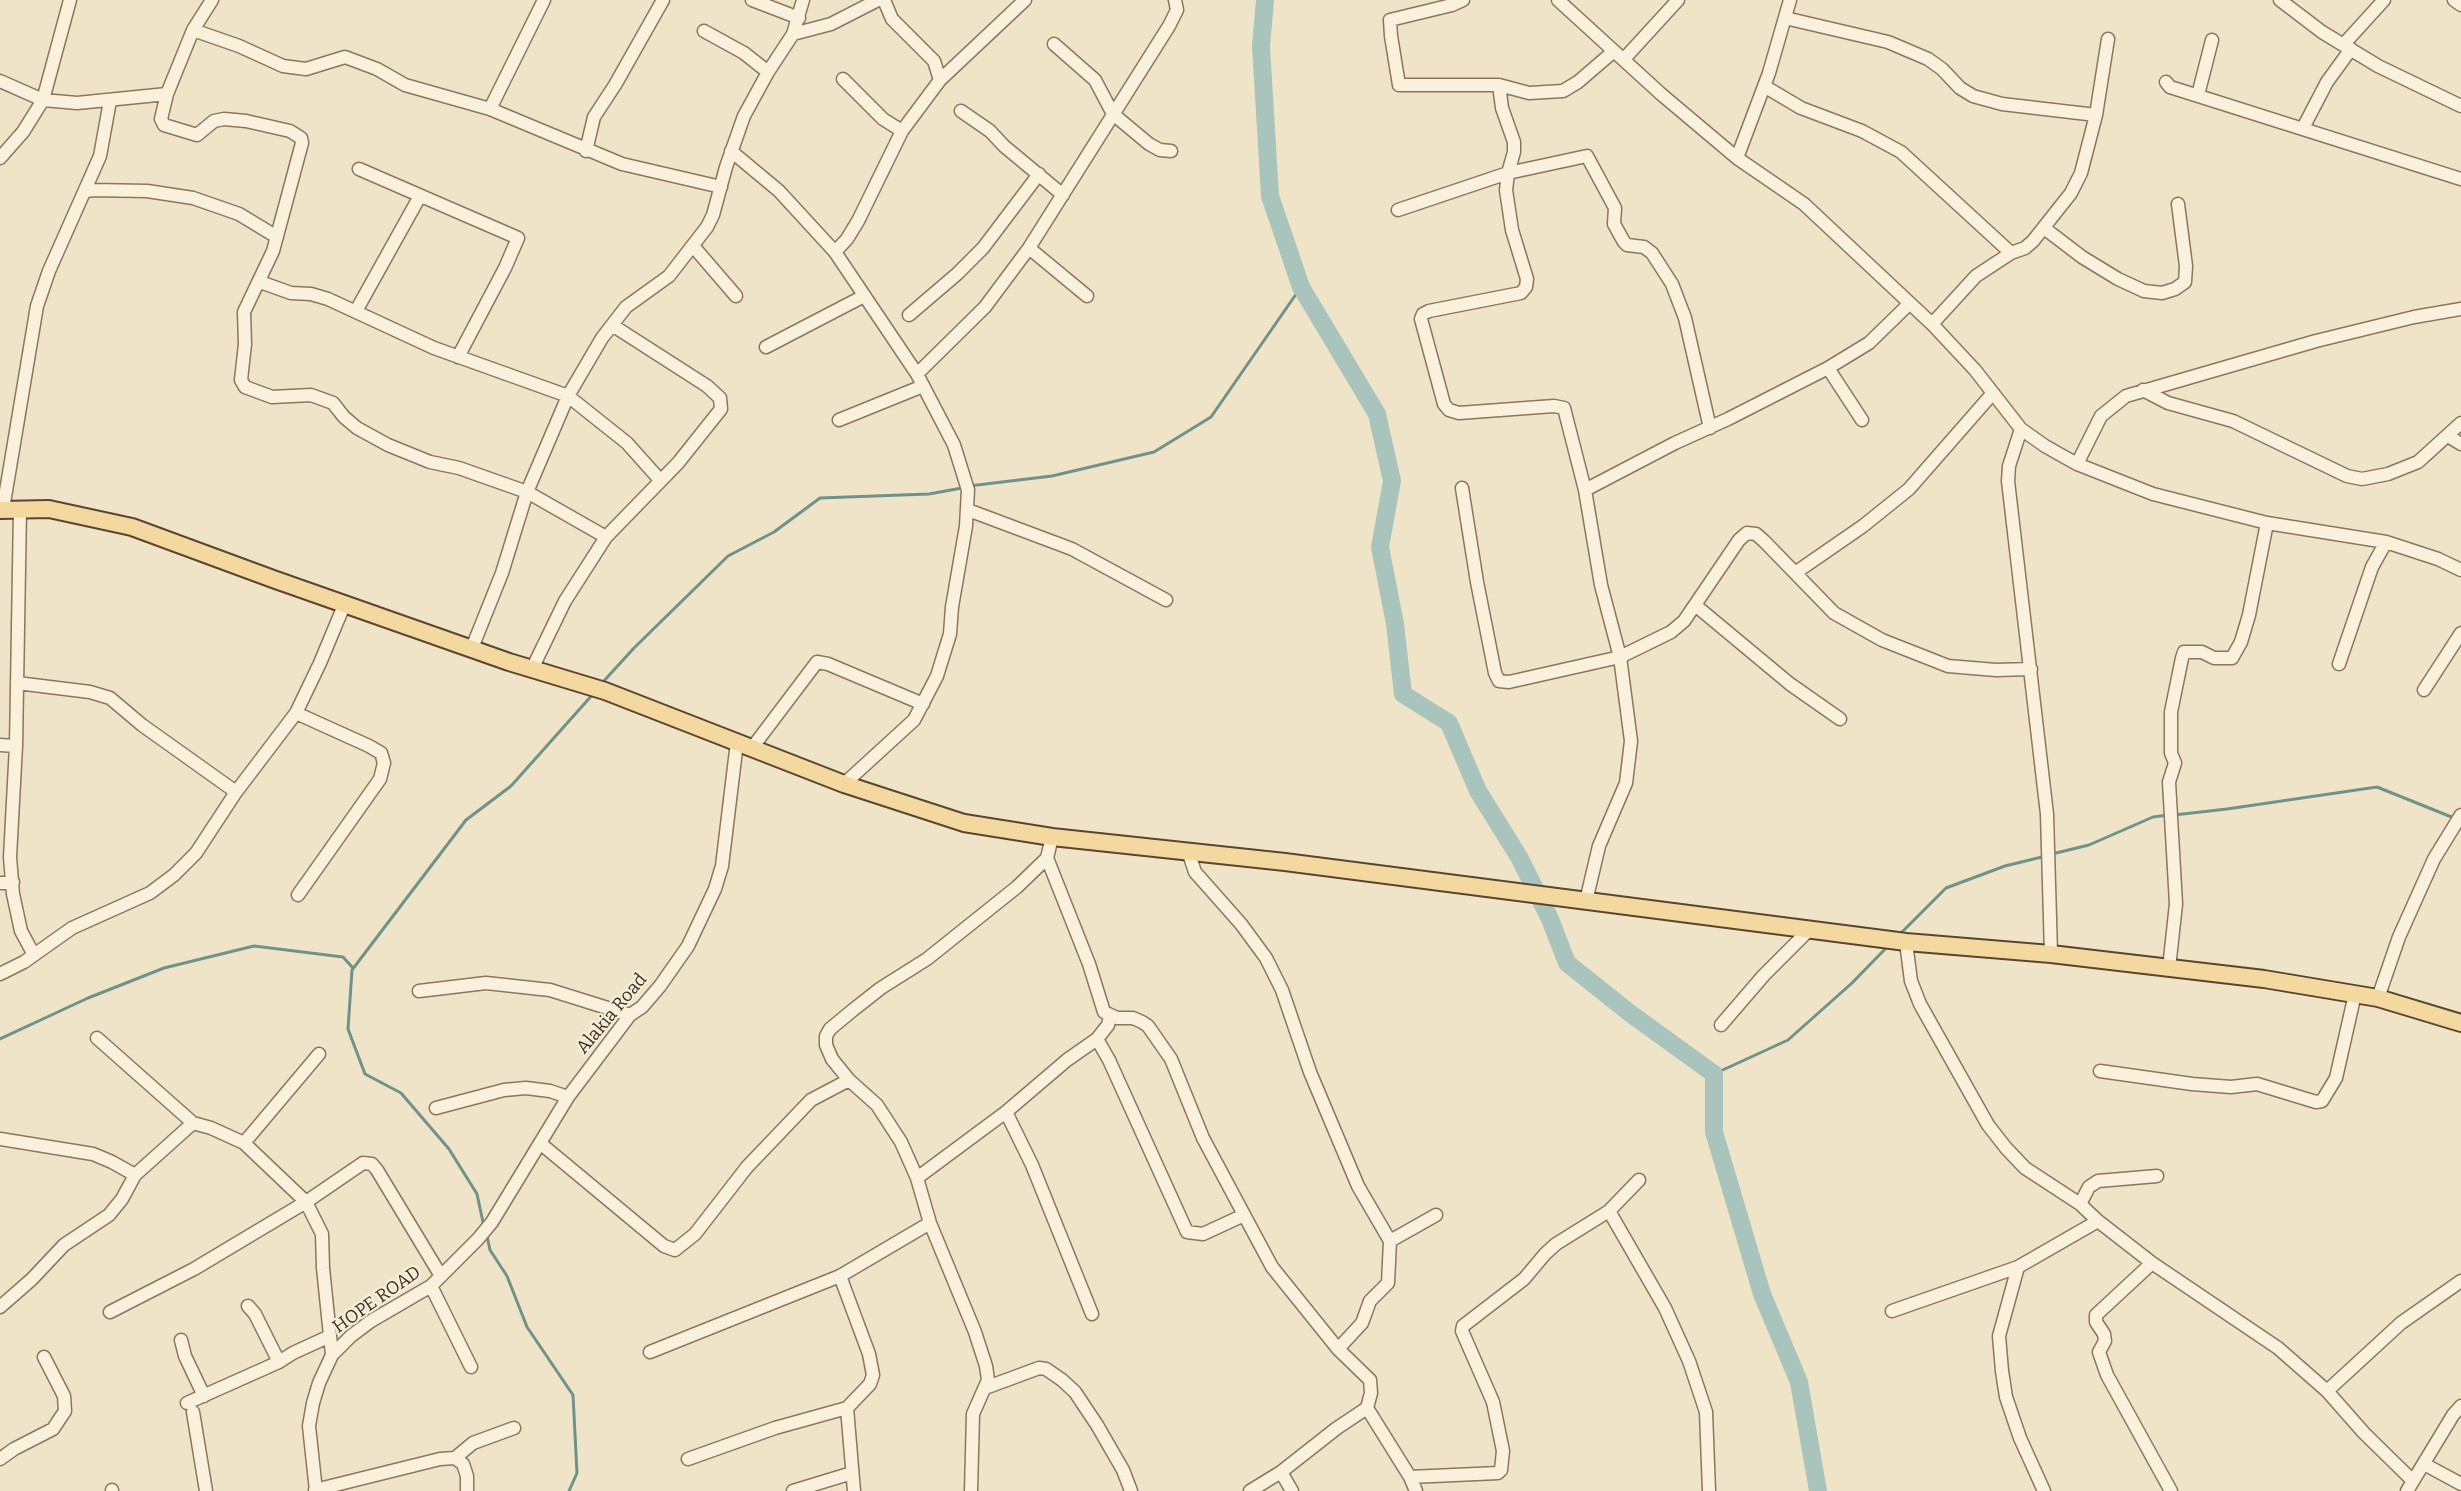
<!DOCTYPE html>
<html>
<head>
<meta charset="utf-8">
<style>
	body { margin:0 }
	canvas { display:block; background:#f0e4c8 }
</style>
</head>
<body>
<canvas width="2461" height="1491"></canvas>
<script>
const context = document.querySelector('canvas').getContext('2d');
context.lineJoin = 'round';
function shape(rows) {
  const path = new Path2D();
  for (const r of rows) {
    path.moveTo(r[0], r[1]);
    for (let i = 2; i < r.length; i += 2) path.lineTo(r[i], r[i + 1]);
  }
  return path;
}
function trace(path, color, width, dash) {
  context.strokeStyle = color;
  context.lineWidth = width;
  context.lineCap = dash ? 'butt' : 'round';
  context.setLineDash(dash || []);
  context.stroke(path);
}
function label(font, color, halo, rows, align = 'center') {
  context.font = font + ' Bitter,serif';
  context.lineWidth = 4.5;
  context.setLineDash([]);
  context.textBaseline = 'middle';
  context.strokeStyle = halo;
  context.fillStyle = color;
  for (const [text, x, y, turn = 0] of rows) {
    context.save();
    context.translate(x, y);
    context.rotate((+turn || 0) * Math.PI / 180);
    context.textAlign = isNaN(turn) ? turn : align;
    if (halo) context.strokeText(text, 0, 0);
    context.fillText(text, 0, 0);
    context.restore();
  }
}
const stream = shape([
	[969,486,1052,476,1154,452,1211,417,1301,287],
	[602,683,634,648,728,556,774,532,820,498,929,494,962,488],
	[2174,815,2227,809,2377,787,2454,818],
	[2052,854,2089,845,2153,817,2168,815],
	[1900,934,1946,888,2005,866,2046,856],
	[0,1039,88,998,164,968,254,946,343,957,353,968],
	[1714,1074,1788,1040,1852,983,1889,945],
	[484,1227,477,1194,449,1149,401,1093,365,1074,348,1029,352,970,466,820,511,786,594,693],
	[487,1236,490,1250,507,1276,527,1327,573,1395,577,1473,569,1491]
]);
const river = shape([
	[1265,0,1261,46,1270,196,1301,287,1377,414,1392,481,1380,547,1395,624,1403,694,1449,723,1478,791,1519,857,1550,919,1567,963,1631,1014,1714,1074,1714,1132,1762,1294,1799,1382,1818,1491]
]);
const minor = shape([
	[212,0,193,30,167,94,161,119,164,125,197,135,214,121,224,119,246,121,290,131,301,138,302,143,273,251,244,312,245,344,241,380,245,387,272,397,311,395,333,403,344,417,357,428,388,445,430,462,459,468,527,492,606,537],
	[752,0,799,18],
	[884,0,892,19,934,61,940,80],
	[1463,0,1452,5,1390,20,1391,36,1399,85,1499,85,1529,93,1563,91,1578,82,1614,51],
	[1558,0,1661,94,1737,158,1804,204,1932,324,1975,370,2021,429,2045,446,2077,464,2153,494,2267,523,2386,542,2438,559,2461,570],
	[2280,0,2322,32,2378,66,2461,106],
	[2454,0,2461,5],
	[1785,18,1888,42,1928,59,1942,69,1960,88,1973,96,2002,104,2096,115],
	[193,30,239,46,283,66,306,69,345,57,377,69,405,85,490,109,622,164,721,187],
	[704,31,744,53,768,72],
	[793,34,831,24,878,0],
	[1054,44,1095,80,1113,114,1149,144,1160,150,1171,151],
	[2344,44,2384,0],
	[1624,59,1678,0],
	[843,79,883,119,902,131],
	[0,81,43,100,77,103,167,94],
	[2166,82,2170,87,2461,179],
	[1499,85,1502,108,1514,142,1514,152,1508,173,1506,190,1512,230,1527,279,1526,287,1521,293,1429,311,1423,314,1421,319,1444,404,1449,410,1459,413,1554,406,1564,408,1585,490,1601,585,1620,657,1631,741,1626,783,1599,846,1586,901],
	[1764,86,1801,108,1862,131,1901,152,2011,253],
	[2198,95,2212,40],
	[490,109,544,0],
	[961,111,990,131,1004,146,1063,195],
	[2303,128,2327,82,2351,49],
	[586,151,594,117,615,85,663,0],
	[731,151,779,191,835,252,917,374,954,445,968,490,966,526,952,607,950,634,937,676,914,720,844,784],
	[0,158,23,132,43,100,70,0],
	[1737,158,1769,73,1790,0],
	[359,169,518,238,505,268,458,357],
	[84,192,92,190,147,191,193,198,239,214,277,237],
	[1398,210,1508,173,1587,156,1615,208,1614,224,1624,242,1627,245,1644,247,1652,253,1672,284,1685,318,1710,428],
	[2044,228,2082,257,2118,279,2144,291,2162,293,2175,289,2185,282,2186,266,2178,204],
	[693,246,736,296],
	[1029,248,1087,296],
	[835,252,847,239,858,221,902,131,940,80,1025,0],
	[260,282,291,293,311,294,328,299,434,348,568,396,627,443,660,480],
	[356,311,420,196],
	[909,315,957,274,983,248,1039,174],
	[1932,324,1976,276,2011,253,2025,248,2033,241,2071,193,2081,173,2096,115,2108,39],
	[766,347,864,296],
	[1828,368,1862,420],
	[917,374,985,307,1029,248,1169,26,1177,10,1175,0],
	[2143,390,2168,403,2233,421,2347,476,2362,479,2388,474,2418,462,2461,423],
	[839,420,923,386],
	[2021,429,2009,466,2008,481,2047,814,2051,954],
	[2448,436,2461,444],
	[2077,464,2101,416,2126,396,2316,341,2414,317,2461,309],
	[1462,488,1477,582,1495,673,1499,681,1509,682,1620,657,1671,632,1684,621,1739,540,1747,533,1756,534,1764,541,1834,613,1882,640,1948,666,1996,670,2031,669],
	[1585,490,1675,443,1728,419,1828,368,1869,343,1909,304],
	[3,509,37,306,49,271,100,156,110,101],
	[20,509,16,746,10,857,13,894,21,931,34,955],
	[968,510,1072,549,1166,600],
	[1795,573,1863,526,1909,489,1993,393],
	[1695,605,1790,684,1840,719],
	[472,648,502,573,527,492,568,396,602,338,626,307,669,276,707,227,713,215,726,167,744,116,768,72,793,34,803,0],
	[2339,664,2372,567,2386,542],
	[532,669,565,601,606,537,678,463,721,409,720,398,707,386,612,325],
	[17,683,90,692,110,698,142,725,236,792],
	[2424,690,2461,633],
	[296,713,369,746,381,753,384,763,380,779,298,895],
	[0,745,16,746],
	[752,748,817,662,828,664,923,704],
	[1052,837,1047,858,1089,964,1104,1012,1117,1018,1133,1018,1142,1022,1148,1026,1171,1059,1203,1138,1272,1267,1338,1349,1370,1380,1371,1393,1367,1408,1410,1477,1416,1491],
	[1188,851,1195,872,1241,924,1266,958,1282,990,1310,1072,1358,1186,1390,1241,1388,1283,1370,1301,1362,1323,1338,1349],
	[0,883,13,882],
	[1906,942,1911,981,1920,1004,1988,1125,2006,1148,2025,1168,2080,1204,2098,1221,2152,1263,2278,1348,2327,1391,2364,1433,2413,1481],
	[2169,968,2176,904,2169,782,2175,763,2171,753,2171,712,2182,658,2184,652,2202,652,2214,658,2232,658,2241,642,2249,615,2267,523],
	[0,974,24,962,72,928,150,893,174,875,196,853,236,792,296,713,320,663,345,603],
	[419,991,486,983,550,990,630,1015],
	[2378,998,2399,937,2434,859,2461,815],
	[1721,1025,1764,975,1811,928],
	[97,1038,193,1123,211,1128,244,1143,306,1202,322,1234,323,1268,332,1355],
	[1097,1039,1109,1060,1187,1232,1203,1234,1244,1215],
	[2100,1071,2192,1084,2231,1087,2257,1084,2316,1102,2322,1101,2336,1078,2355,994],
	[436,1108,504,1090,526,1088,550,1091,568,1097],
	[1006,1112,1032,1165,1092,1314],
	[0,1139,93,1154,112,1162,135,1175],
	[244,1143,319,1054],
	[540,1143,664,1246,675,1250,695,1234,747,1167,811,1100,849,1080],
	[917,1178,1006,1112,1067,1060,1097,1039,1108,1025,1110,1016],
	[2080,1204,2089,1187,2098,1181,2157,1176],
	[1609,1211,1665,1308,1689,1361,1706,1412,1709,1491],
	[1390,1241,1436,1215],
	[2152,1263,2096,1315,2096,1322,2104,1334,2105,1341,2099,1352,2107,1375,2171,1491],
	[2018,1267,1999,1336,2002,1371,2006,1397,2020,1438,2044,1491],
	[840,1276,869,1354,873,1375,870,1384,847,1408,854,1491],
	[431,1286,471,1367],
	[248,1306,255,1314,279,1362],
	[0,1307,32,1279,64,1245,109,1215,122,1199,135,1175,193,1123],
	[1892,1311,2018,1267,2098,1221],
	[110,1312,194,1269,306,1202,363,1163,372,1164,377,1170,441,1276],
	[181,1340,185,1356,204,1396],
	[650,1352,840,1276,930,1223],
	[985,1388,1039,1368,1046,1369,1062,1380,1075,1392,1097,1425,1123,1470,1131,1491],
	[2327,1391,2401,1323,2461,1281],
	[187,1403,279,1362,293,1353,330,1336],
	[193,1412,206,1491],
	[455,1458,473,1443,514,1428],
	[0,1459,14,1449,53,1429,65,1411,64,1396,44,1357],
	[688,1459,775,1428,847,1408],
	[2424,1464,2461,1484],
	[1281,1472,1292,1491],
	[1410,1477,1498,1473,1501,1470,1503,1451,1493,1402,1462,1331,1463,1326,1524,1279,1545,1254,1556,1244,1609,1211,1639,1180],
	[112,1490,112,1491],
	[315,1490,440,1459,455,1458,463,1464,467,1476,467,1491],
	[316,1491,309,1426,313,1403,319,1383,332,1355,351,1336,371,1321,431,1286,478,1239,492,1222,568,1097,630,1015,642,1007,660,986,688,946,715,889,722,866,737,742],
	[793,1491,852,1473],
	[971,1491,973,1414,988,1380,986,1366,975,1332,930,1223,917,1178,901,1142,877,1105,849,1080,832,1059,826,1045,826,1036,830,1029,853,1010,881,988,927,959,1017,887,1047,858],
	[1250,1491,1281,1472,1337,1428,1367,1408],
	[2407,1491,2453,1415,2461,1406]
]);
const major = shape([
	[0,510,49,509,132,527,273,579,509,662,605,691,844,784,964,823,1052,837,1285,862,1906,942,2051,954,2264,979,2378,998,2461,1023]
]);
const streetNames = [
	["Alakia Road",612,1014,-50],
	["HOPE ROAD",377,1300,-35]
];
trace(stream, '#6f938a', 3);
trace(river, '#a9c4bc', 18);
trace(minor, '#8d765c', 15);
trace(major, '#5b4430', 20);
trace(minor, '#faf1dc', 12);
trace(major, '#f3d9a0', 16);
label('18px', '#3d2e20', '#f7eed8', streetNames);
</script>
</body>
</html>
